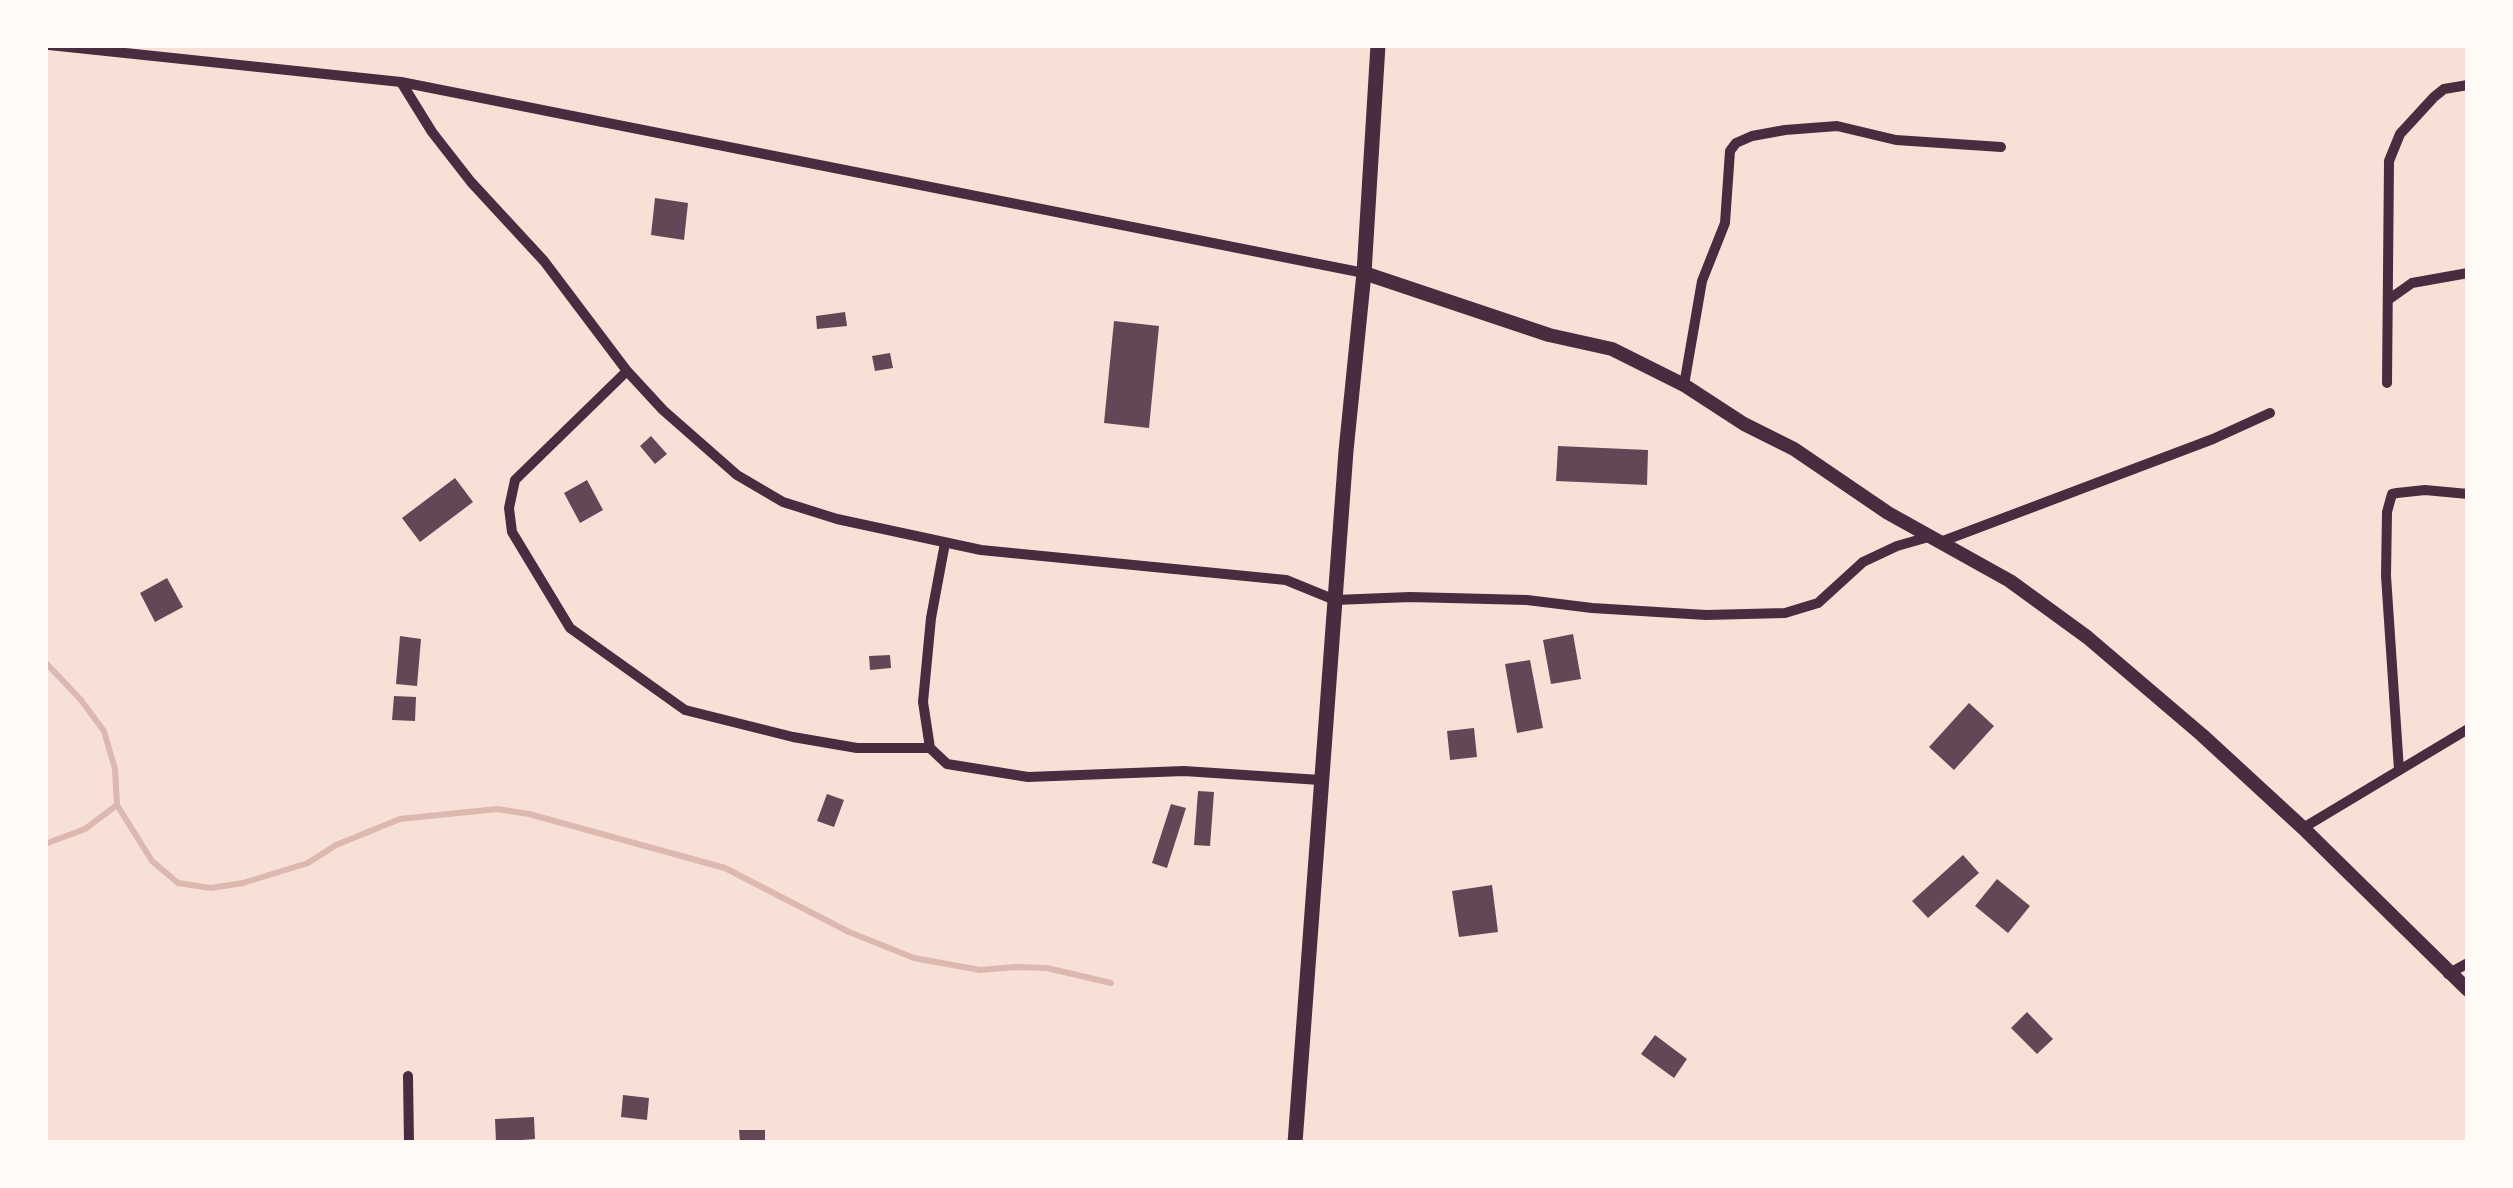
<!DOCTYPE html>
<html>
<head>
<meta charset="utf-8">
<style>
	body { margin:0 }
	#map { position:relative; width:2513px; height:1188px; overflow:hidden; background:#f7e1d7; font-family:"Times New Roman",serif }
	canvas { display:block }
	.frame { position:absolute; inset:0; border:48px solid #fffaf5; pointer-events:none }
</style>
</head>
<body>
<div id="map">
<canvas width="2513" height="1188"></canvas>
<div class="frame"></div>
</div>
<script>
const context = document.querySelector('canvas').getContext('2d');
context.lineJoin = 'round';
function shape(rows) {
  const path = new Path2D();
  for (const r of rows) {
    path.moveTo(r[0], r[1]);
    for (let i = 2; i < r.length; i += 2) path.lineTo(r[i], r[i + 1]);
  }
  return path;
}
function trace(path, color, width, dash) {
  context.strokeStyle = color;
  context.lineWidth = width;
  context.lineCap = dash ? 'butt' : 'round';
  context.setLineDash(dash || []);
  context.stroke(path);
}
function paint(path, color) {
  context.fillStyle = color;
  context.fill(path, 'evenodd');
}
const stream = shape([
	[45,662,81,700,104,731,115,769,117,805,85,829,45,844],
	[117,805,152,861,178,883,211,888,243,883,308,863,336,845,400,819,497,809,529,814,725,868,849,932,914,958,980,970,1015,967,1047,968,1111,983]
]);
const building = shape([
	[655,198,688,203,684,240,651,235],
	[845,312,847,326,817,329,816,316],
	[1114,321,1159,326,1149,428,1104,423],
	[890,353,893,368,875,371,872,356],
	[651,436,667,454,655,464,640,446],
	[1558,446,1648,450,1647,485,1556,481],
	[455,478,473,502,420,542,402,518],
	[587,480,603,510,580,523,564,493],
	[167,578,183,607,155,622,140,593],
	[1573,634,1581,679,1551,684,1543,640],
	[400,636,421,639,417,686,396,684],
	[890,655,891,668,870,670,869,656],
	[1530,660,1543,728,1517,733,1505,664],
	[394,696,416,697,415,721,392,720],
	[1969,703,1994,726,1954,770,1929,747],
	[1474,728,1477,757,1450,760,1447,731],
	[1198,791,1214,792,1210,846,1194,845],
	[827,794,844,800,834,827,817,821],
	[1171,804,1186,808,1167,868,1152,863],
	[1963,855,1979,873,1928,918,1912,901],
	[1997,879,2030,906,2008,933,1975,906],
	[1492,885,1498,932,1459,937,1452,891],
	[2027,1012,2053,1039,2037,1054,2011,1028],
	[1655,1035,1687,1059,1674,1078,1641,1054],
	[623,1095,649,1098,647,1120,621,1117],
	[534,1117,535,1139,496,1142,495,1119],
	[739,1130,765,1130,765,1143,740,1143]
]);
const minor = shape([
	[49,45,401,82,1364,273],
	[401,82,432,132,471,182,544,261,627,371,663,410,737,475,783,502,837,519,981,550,1286,580,1335,600,1410,597,1527,600,1592,608,1706,615,1785,613,1818,603,1863,562,1897,546,1932,536],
	[2388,300,2412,283,2468,273],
	[627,371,515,480,509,508,512,532,570,628,685,710,793,737,857,748,930,748],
	[2387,383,2389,161,2400,134,2434,97,2444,89,2468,85],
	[1684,385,1702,281,1725,223,1730,151,1736,143,1752,136,1785,130,1837,126,1896,140,2001,147],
	[1943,541,2213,439,2270,413],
	[945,543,931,618,923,702,930,748,947,764,1028,777,1184,771,1320,780],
	[2399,770,2386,576,2387,512,2392,494,2397,493,2425,490,2468,494],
	[2303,828,2468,729],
	[2448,974,2468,963],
	[408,1076,409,1143]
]);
const secondary = shape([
	[1364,273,1549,335,1612,349,1684,385,1744,424,1794,449,1888,513,2010,581,2087,637,2202,735,2303,828,2468,990]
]);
const trunk = shape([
	[1295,1143,1346,451,1364,273,1378,45]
]);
trace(stream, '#dcb8b0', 6);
paint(building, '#644757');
trace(minor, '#4a2c40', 10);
trace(secondary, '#4a2c40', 14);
trace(trunk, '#4a2c40', 15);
</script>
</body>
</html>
